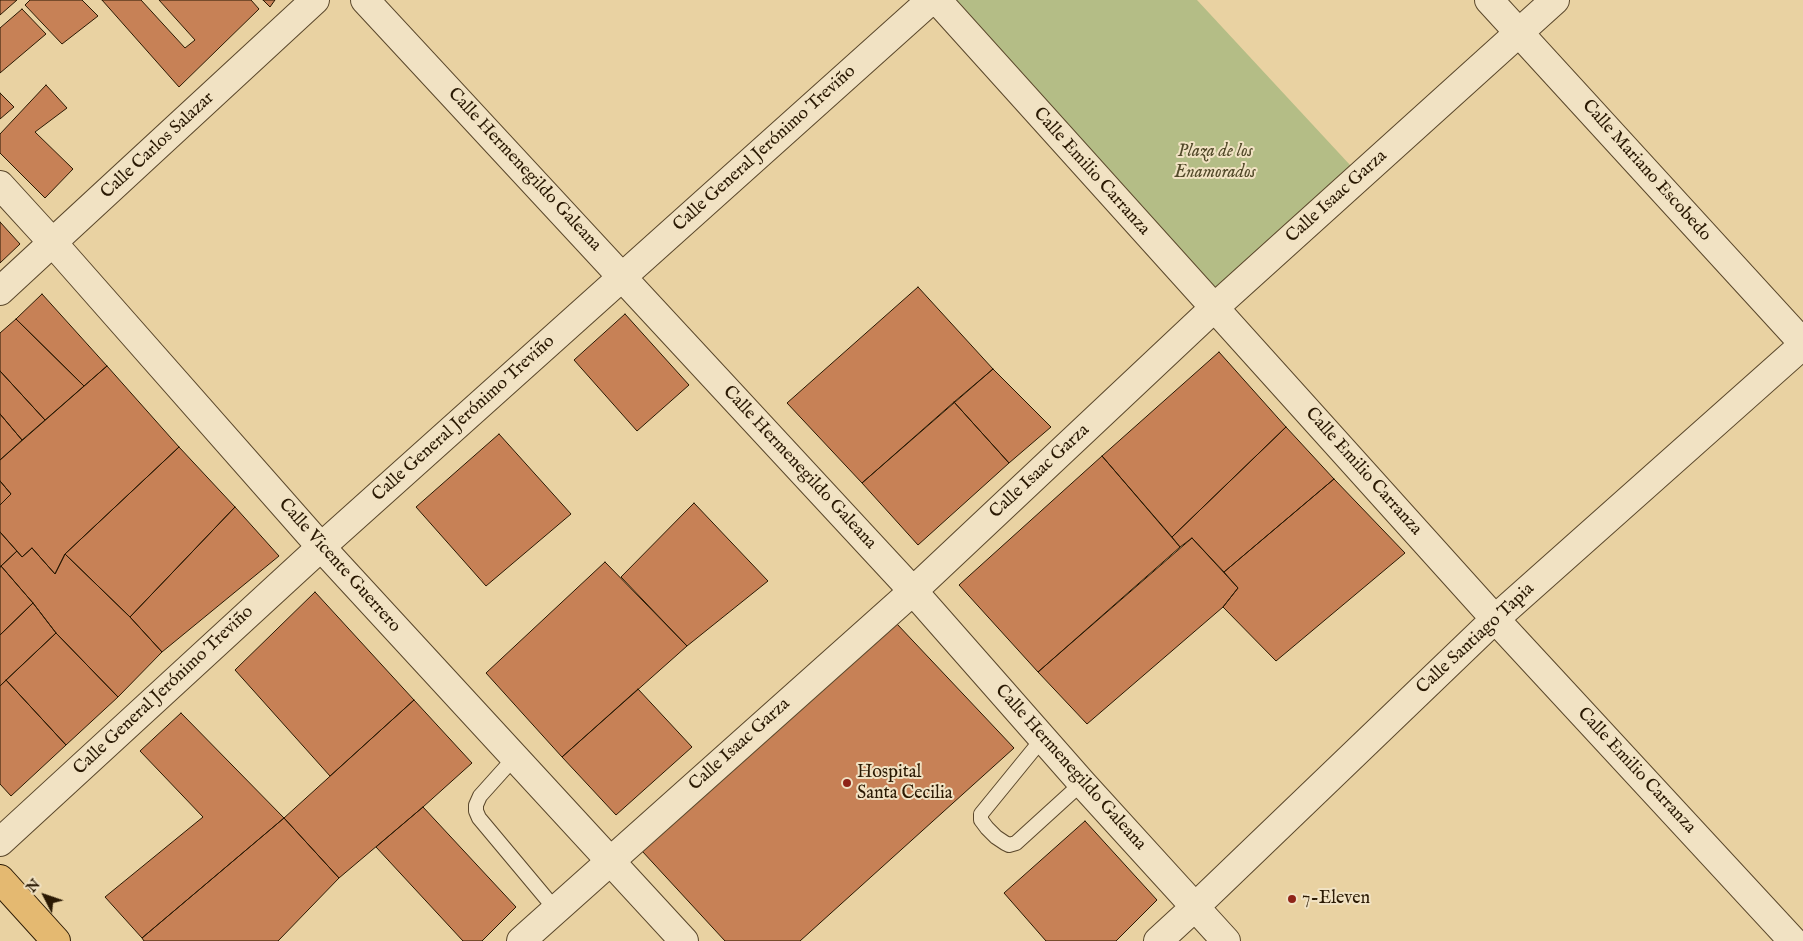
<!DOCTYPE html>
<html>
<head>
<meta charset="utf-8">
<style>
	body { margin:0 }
	#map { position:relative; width:1803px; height:941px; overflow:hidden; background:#e9d2a2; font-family:"IM FELL English",serif }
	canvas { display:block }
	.north { position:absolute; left:20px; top:871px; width:50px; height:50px; -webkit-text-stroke:4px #f1e2c3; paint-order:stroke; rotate:311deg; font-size:14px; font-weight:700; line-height:20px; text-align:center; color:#2a1903 }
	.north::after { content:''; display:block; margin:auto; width:18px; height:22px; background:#2a1903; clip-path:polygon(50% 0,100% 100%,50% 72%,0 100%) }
</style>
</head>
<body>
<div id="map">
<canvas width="1803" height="941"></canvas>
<div class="north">N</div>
</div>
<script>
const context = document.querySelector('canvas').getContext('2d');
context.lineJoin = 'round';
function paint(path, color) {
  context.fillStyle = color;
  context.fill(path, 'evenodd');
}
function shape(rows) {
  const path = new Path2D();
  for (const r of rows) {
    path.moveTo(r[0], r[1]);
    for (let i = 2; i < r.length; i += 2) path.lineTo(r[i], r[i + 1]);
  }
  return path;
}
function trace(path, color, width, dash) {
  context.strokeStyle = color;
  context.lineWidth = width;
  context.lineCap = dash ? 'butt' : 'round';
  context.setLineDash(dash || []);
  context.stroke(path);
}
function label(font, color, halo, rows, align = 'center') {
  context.font = font + ' "IM FELL English",serif';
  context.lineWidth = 4;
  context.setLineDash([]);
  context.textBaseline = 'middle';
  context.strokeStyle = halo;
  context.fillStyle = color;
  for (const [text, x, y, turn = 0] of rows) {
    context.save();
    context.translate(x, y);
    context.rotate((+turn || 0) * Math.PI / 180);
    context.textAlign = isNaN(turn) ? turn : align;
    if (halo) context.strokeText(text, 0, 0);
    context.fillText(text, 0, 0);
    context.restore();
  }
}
const green = shape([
	[937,0,1197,0,1363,179,1214,308]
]);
const building = shape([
	[0,0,17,0,0,15,0,0],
	[30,0,82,0,98,16,62,44,25,5,30,0],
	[102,0,141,0,185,48,195,40,159,0,251,0,259,9,179,87,102,0],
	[263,0,275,0,270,7,263,0],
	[22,9,46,34,0,73,0,28,22,9],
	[46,85,67,108,35,132,73,169,45,198,0,153,0,134,46,85],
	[0,93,14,107,0,119,0,93],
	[0,222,20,244,0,263,0,222],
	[918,287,993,369,862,483,787,403,918,287],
	[42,294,107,366,84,386,16,319,42,294],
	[625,314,689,385,637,431,574,360,625,314],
	[16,319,84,386,45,420,0,371,0,333,16,319],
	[1219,352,1286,427,1172,537,1102,456,1219,352],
	[107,366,179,447,65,554,55,574,32,548,22,557,0,532,0,505,11,494,0,481,0,460,107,366],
	[993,369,1051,427,1009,463,954,402,993,369],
	[0,371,45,420,22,440,0,414,0,371],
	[954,402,1009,463,918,545,862,483,954,402],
	[0,414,22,440,0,460,0,414],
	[1286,427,1334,479,1224,572,1192,538,1180,547,1172,537,1286,427],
	[499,434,571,514,486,586,416,507,499,434],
	[179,447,235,507,130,617,65,554,179,447],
	[1102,456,1180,547,1038,672,959,585,1102,456],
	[1334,479,1405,553,1276,661,1223,607,1238,588,1224,572,1334,479],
	[0,481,11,494,0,505,0,481],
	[694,503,768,581,687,646,621,577,694,503],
	[235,507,279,556,162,652,130,617,235,507],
	[0,532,17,551,0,567,0,532],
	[1192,538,1238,588,1223,607,1087,724,1038,672,1192,538],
	[32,548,55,574,65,554,130,617,162,652,118,697,56,633,33,603,1,566,17,551,22,557,32,548],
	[605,562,687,646,562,757,486,673,605,562],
	[1,566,33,603,0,635,0,568,1,566],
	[315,592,414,700,330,776,235,670,315,592],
	[33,603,56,633,0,686,0,635,33,603],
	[897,624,1014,748,800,941,725,941,642,851,897,624],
	[56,633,118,697,66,745,6,680,56,633],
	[6,680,66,745,11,796,0,784,0,686,6,680],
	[638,689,692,747,616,815,562,757,638,689],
	[414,700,472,763,423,807,339,878,284,818,414,700],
	[181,713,284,818,142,938,105,897,203,817,140,751,181,713],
	[423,807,516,907,482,941,463,941,376,847,423,807],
	[284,818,339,878,278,941,144,941,142,938,284,818],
	[1085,821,1157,900,1116,941,1046,941,1004,893,1085,821]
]);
const service = shape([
	[1043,738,981,814,981,820,987,828,996,837,1005,843,1009,845,1016,843,1082,783],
	[515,757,480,796,476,805,476,811,479,818,556,910]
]);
const minor = shape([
	[365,0,913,591,1082,783,1226,941],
	[937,0,1495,619,1793,941],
	[1489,0,1803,343],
	[0,842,321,547,931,0],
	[521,941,913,591,1214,308,1555,0],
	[1158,941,1195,907,1495,619,1803,345]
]);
const tertiary = shape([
	[0,185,53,243,321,547,684,941],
	[0,291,315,0]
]);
const primary = shape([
	[0,879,56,941]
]);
const markers = [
	[847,783,5,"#8f2418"],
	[1292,899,5,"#8f2418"]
];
const streetNames = [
	["Calle Carlos Salazar",158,146,-43],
	["Calle General Jerónimo Treviño",765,149,-42],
	["Calle Hermenegildo Galeana",524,170,47],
	["Calle Mariano Escobedo",1646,171,48],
	["Calle Emilio Carranza",1091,172,48],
	["Calle Isaac Garza",1337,197,-42],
	["Calle General Jerónimo Treviño",464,419,-42],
	["Calle Hermenegildo Galeana",799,468,47],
	["Calle Isaac Garza",1040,472,-43],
	["Calle Emilio Carranza",1363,472,48],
	["Calle Vicente Guerrero",339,566,48],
	["Calle Santiago Tapia",1476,639,-43],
	["Calle General Jerónimo Treviño",164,691,-43],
	["Calle Isaac Garza",740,745,-42],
	["Calle Hermenegildo Galeana",1070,768,48],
	["Calle Emilio Carranza",1636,771,47]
];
const parkNames = [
	["Plaza de los",1215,152],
	["Enamorados",1215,173]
];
const poiNames = [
	["Hospital",857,773],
	["Santa Cecilia",857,794],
	["7-Eleven",1302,899]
];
paint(green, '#b4bd86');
paint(building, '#c78156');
trace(building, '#2a1903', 1);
trace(service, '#5a472b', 16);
trace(minor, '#5a472b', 30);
trace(tertiary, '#5a472b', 30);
trace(primary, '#2a1903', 30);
trace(service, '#f1e2c3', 14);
trace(minor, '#f1e2c3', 28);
trace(tertiary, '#f1e2c3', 28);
trace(primary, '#e4b971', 28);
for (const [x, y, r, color] of markers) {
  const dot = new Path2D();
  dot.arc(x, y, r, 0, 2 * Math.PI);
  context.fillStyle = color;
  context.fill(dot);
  trace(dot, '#f1e2c3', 2);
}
label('18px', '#2a1903', '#f1e2c3', streetNames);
label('italic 18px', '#534a2a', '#f1e2c3', parkNames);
label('18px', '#2a1903', '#f1e2c3', poiNames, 'left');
</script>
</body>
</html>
